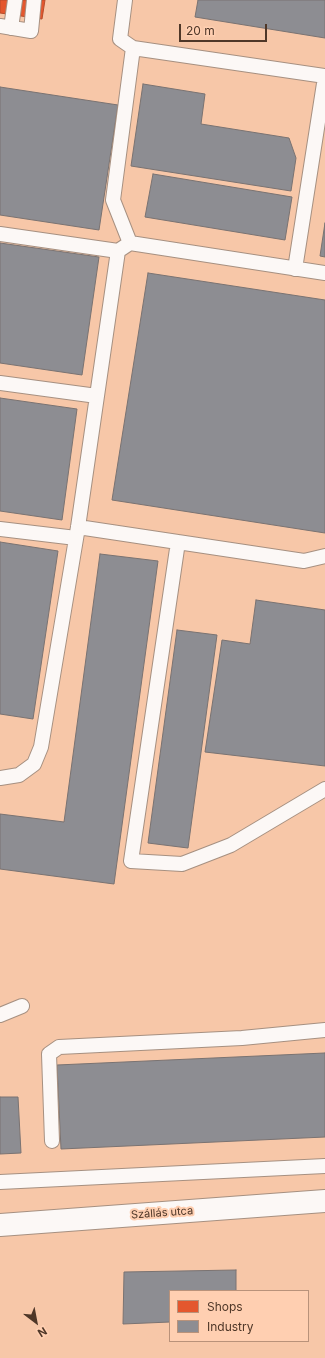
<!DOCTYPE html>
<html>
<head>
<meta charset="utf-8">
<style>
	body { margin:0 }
	#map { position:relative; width:325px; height:1358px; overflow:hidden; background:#eed3c2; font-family:Inter,sans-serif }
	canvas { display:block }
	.legend { position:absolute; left:169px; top:1290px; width:140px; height:52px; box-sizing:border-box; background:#ffcfb1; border:1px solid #b9927a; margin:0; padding:5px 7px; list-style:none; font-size:12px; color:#4f3728 }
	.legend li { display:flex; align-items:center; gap:8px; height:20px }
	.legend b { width:20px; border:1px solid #b9927a }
	.north { position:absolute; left:16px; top:1302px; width:40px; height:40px; -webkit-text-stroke:3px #ffcfb1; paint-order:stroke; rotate:148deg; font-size:11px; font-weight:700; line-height:16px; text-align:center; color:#4f3728 }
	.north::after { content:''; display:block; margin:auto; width:14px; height:18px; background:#4f3728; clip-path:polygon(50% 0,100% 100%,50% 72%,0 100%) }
	.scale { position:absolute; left:179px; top:24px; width:88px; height:18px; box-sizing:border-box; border:2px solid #4f3728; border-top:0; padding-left:5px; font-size:12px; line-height:14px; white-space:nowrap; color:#4f3728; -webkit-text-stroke:3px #ffcfb1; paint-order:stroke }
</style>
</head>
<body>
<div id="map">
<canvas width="325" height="1358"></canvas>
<ul class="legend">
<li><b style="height:11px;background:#e4572e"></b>Shops</li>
<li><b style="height:11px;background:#8d8d92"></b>Industry</li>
</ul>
<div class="north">N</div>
<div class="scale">20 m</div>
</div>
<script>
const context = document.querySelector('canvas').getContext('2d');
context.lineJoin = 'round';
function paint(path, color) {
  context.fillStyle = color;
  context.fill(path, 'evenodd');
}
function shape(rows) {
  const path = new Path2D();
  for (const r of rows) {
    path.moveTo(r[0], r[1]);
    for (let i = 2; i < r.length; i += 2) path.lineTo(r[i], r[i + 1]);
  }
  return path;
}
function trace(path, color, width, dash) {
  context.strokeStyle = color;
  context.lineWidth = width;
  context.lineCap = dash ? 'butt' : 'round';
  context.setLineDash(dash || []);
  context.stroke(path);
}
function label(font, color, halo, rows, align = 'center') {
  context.font = font + ' Inter,sans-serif';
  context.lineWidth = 4;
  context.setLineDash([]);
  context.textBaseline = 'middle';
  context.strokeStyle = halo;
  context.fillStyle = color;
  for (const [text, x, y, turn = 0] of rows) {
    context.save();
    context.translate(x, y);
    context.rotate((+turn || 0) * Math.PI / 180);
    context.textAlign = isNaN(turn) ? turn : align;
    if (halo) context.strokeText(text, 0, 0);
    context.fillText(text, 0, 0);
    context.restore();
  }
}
const built = shape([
	[0,0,325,0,325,1358,0,1358],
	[170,1291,308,1291,308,1341,170,1341]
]);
const shops = shape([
	[0,0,45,0,42,19,0,13,0,0]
]);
const industry = shape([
	[198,0,325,0,325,38,195,17,198,0],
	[143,84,205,94,201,124,289,138,296,158,291,191,131,166,143,84],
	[0,87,118,105,99,230,0,215,0,87],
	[153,174,292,197,285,240,145,217,153,174],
	[325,223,325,257,320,256,325,223],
	[0,243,99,257,82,375,0,363,0,243],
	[148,273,325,300,325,533,112,500,148,273],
	[0,398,77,409,62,520,0,511,0,398],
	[0,542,58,551,33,719,0,714,0,542],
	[100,554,158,561,114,884,0,869,0,814,64,822,100,554],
	[256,600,325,610,325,766,205,752,222,640,250,644,256,600],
	[177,630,217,635,188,848,148,843,177,630],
	[325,1053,325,1137,61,1149,57,1065,325,1053],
	[0,1097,18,1097,21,1153,0,1154,0,1097],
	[236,1270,236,1291,170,1291,170,1322,123,1324,124,1272,236,1270]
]);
const service = shape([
	[125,0,120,39,133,48,325,76],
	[0,26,31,31,34,0],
	[11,28,15,0],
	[0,234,118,251],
	[130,243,113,200,133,48],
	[295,269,325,77],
	[0,383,97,396],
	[78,527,304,561,325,556],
	[0,529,76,538],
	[178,542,131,861,182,864,231,845,325,789],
	[0,778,19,775,34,764,41,747,78,527,118,251,130,243,325,273],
	[0,1015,22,1006],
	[52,1141,49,1054,59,1047,242,1038,325,1030],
	[0,1182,325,1166]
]);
const minor = shape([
	[0,1225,325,1201]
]);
const streetNames = [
	["Szállás utca",162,1213,-4]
];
paint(built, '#f7c7a8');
paint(shops, '#e4572e');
trace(shops, '#b74d2c', 1);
paint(industry, '#8d8d92');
trace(industry, '#7a7372', 1);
trace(service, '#a69081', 16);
trace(minor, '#a69081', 24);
trace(service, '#fcf8f6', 14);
trace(minor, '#fcf8f6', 22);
label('11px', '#4f3728', '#ffcfb1', streetNames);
</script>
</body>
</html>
